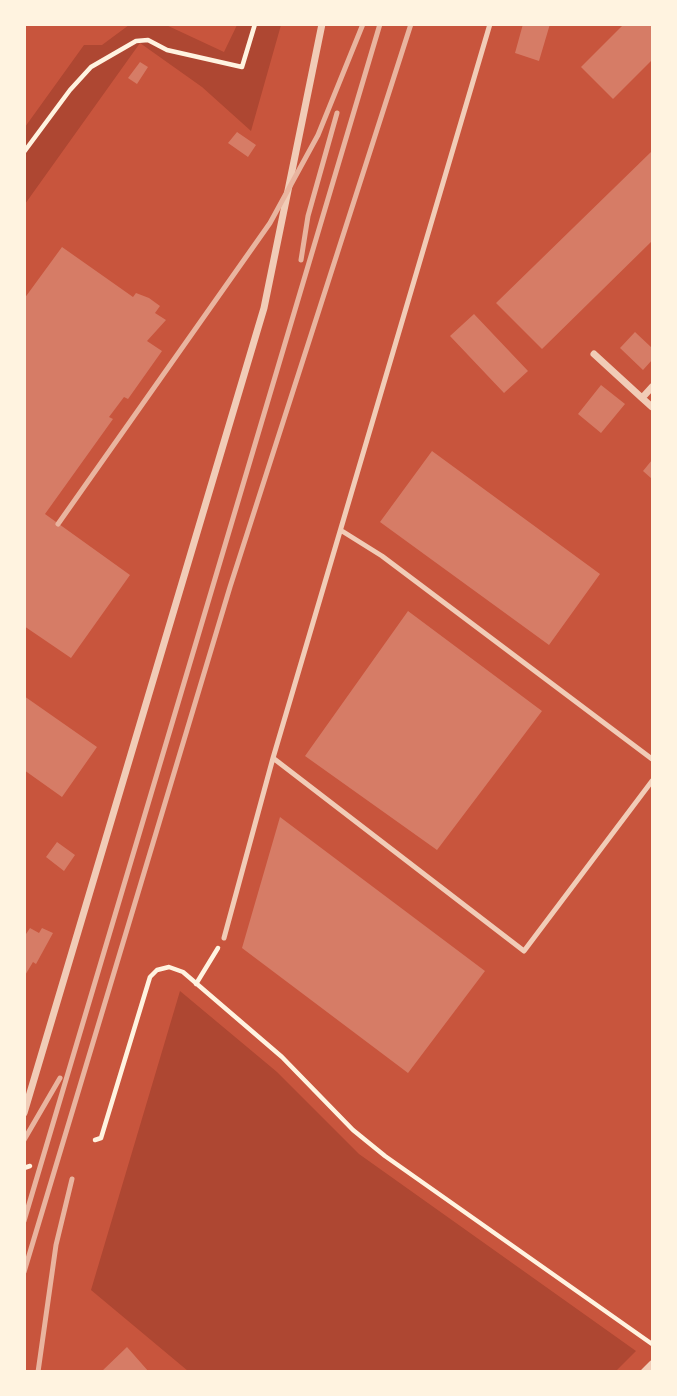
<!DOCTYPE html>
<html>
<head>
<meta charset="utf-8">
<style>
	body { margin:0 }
	#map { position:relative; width:677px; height:1396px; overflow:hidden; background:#c8553d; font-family:Literata,serif }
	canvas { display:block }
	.frame { position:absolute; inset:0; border:26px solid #fff3e0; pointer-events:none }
</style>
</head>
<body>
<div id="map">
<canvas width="677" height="1396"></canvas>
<div class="frame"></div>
</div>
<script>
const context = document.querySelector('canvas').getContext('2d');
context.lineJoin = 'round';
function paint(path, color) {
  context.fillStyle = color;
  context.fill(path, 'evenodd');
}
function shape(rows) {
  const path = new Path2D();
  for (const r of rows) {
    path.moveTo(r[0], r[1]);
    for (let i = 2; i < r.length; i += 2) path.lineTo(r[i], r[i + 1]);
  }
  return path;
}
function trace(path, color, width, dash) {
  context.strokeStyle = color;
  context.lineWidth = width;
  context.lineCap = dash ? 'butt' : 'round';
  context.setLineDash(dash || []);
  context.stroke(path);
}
const green = shape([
	[164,24,224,52,237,25,281,25,251,131,202,87,140,43,25,204,25,127,84,45,102,45,129,25],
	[180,991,277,1072,359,1154,636,1351,615,1372,188,1371,91,1290]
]);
const building = shape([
	[523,24,550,24,539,61,515,53],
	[624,24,652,24,652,60,613,99,581,67],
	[140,62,148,67,137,84,128,78],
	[237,132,256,145,248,157,228,143],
	[652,151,652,241,542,349,496,303],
	[62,247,133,297,136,293,149,298,160,306,155,313,166,320,147,341,162,351,128,399,124,397,109,417,113,419,45,514,130,575,71,658,24,626,24,299],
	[474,314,528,371,504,393,450,336],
	[635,332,652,348,652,360,643,370,620,348],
	[601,385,625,404,601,433,578,414],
	[432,451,600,574,549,645,380,522],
	[652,460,652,479,643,471],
	[408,611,542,711,437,850,305,756],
	[24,696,97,747,62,797,24,770],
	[280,817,485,971,408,1073,242,948],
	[57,842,75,855,64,871,46,857],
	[30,928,39,933,42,928,53,933,36,964,33,962,24,977,24,937],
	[127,1347,149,1372,101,1372]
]);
const path = shape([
	[24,152,70,90,91,67,136,41,148,40,167,50,242,67,255,24],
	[196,984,218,948],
	[95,1140,101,1138,150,977,157,970,169,967,183,972,282,1057,353,1130,385,1156,652,1344],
	[24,1168,30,1166]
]);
const service = shape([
	[342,531,382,556,652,759],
	[273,758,524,951,652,781],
	[224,938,273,758,490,24]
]);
const minor = shape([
	[594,354,642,398,652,387],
	[642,398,652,407],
	[24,1113,264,308,322,24],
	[644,1372,652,1364]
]);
const rail = shape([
	[301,260,308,216,337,113],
	[58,524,270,223,318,135,363,24],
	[24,1140,60,1078],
	[24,1221,380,24],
	[24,1272,230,587,411,24],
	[38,1372,56,1245,72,1179]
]);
paint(green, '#ae4732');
paint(building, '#d67c66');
trace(path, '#fff3e0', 4.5);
trace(service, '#f1ccb7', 5);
trace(minor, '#f1ccb7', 7);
trace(rail, '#e9b49f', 5);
</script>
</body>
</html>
